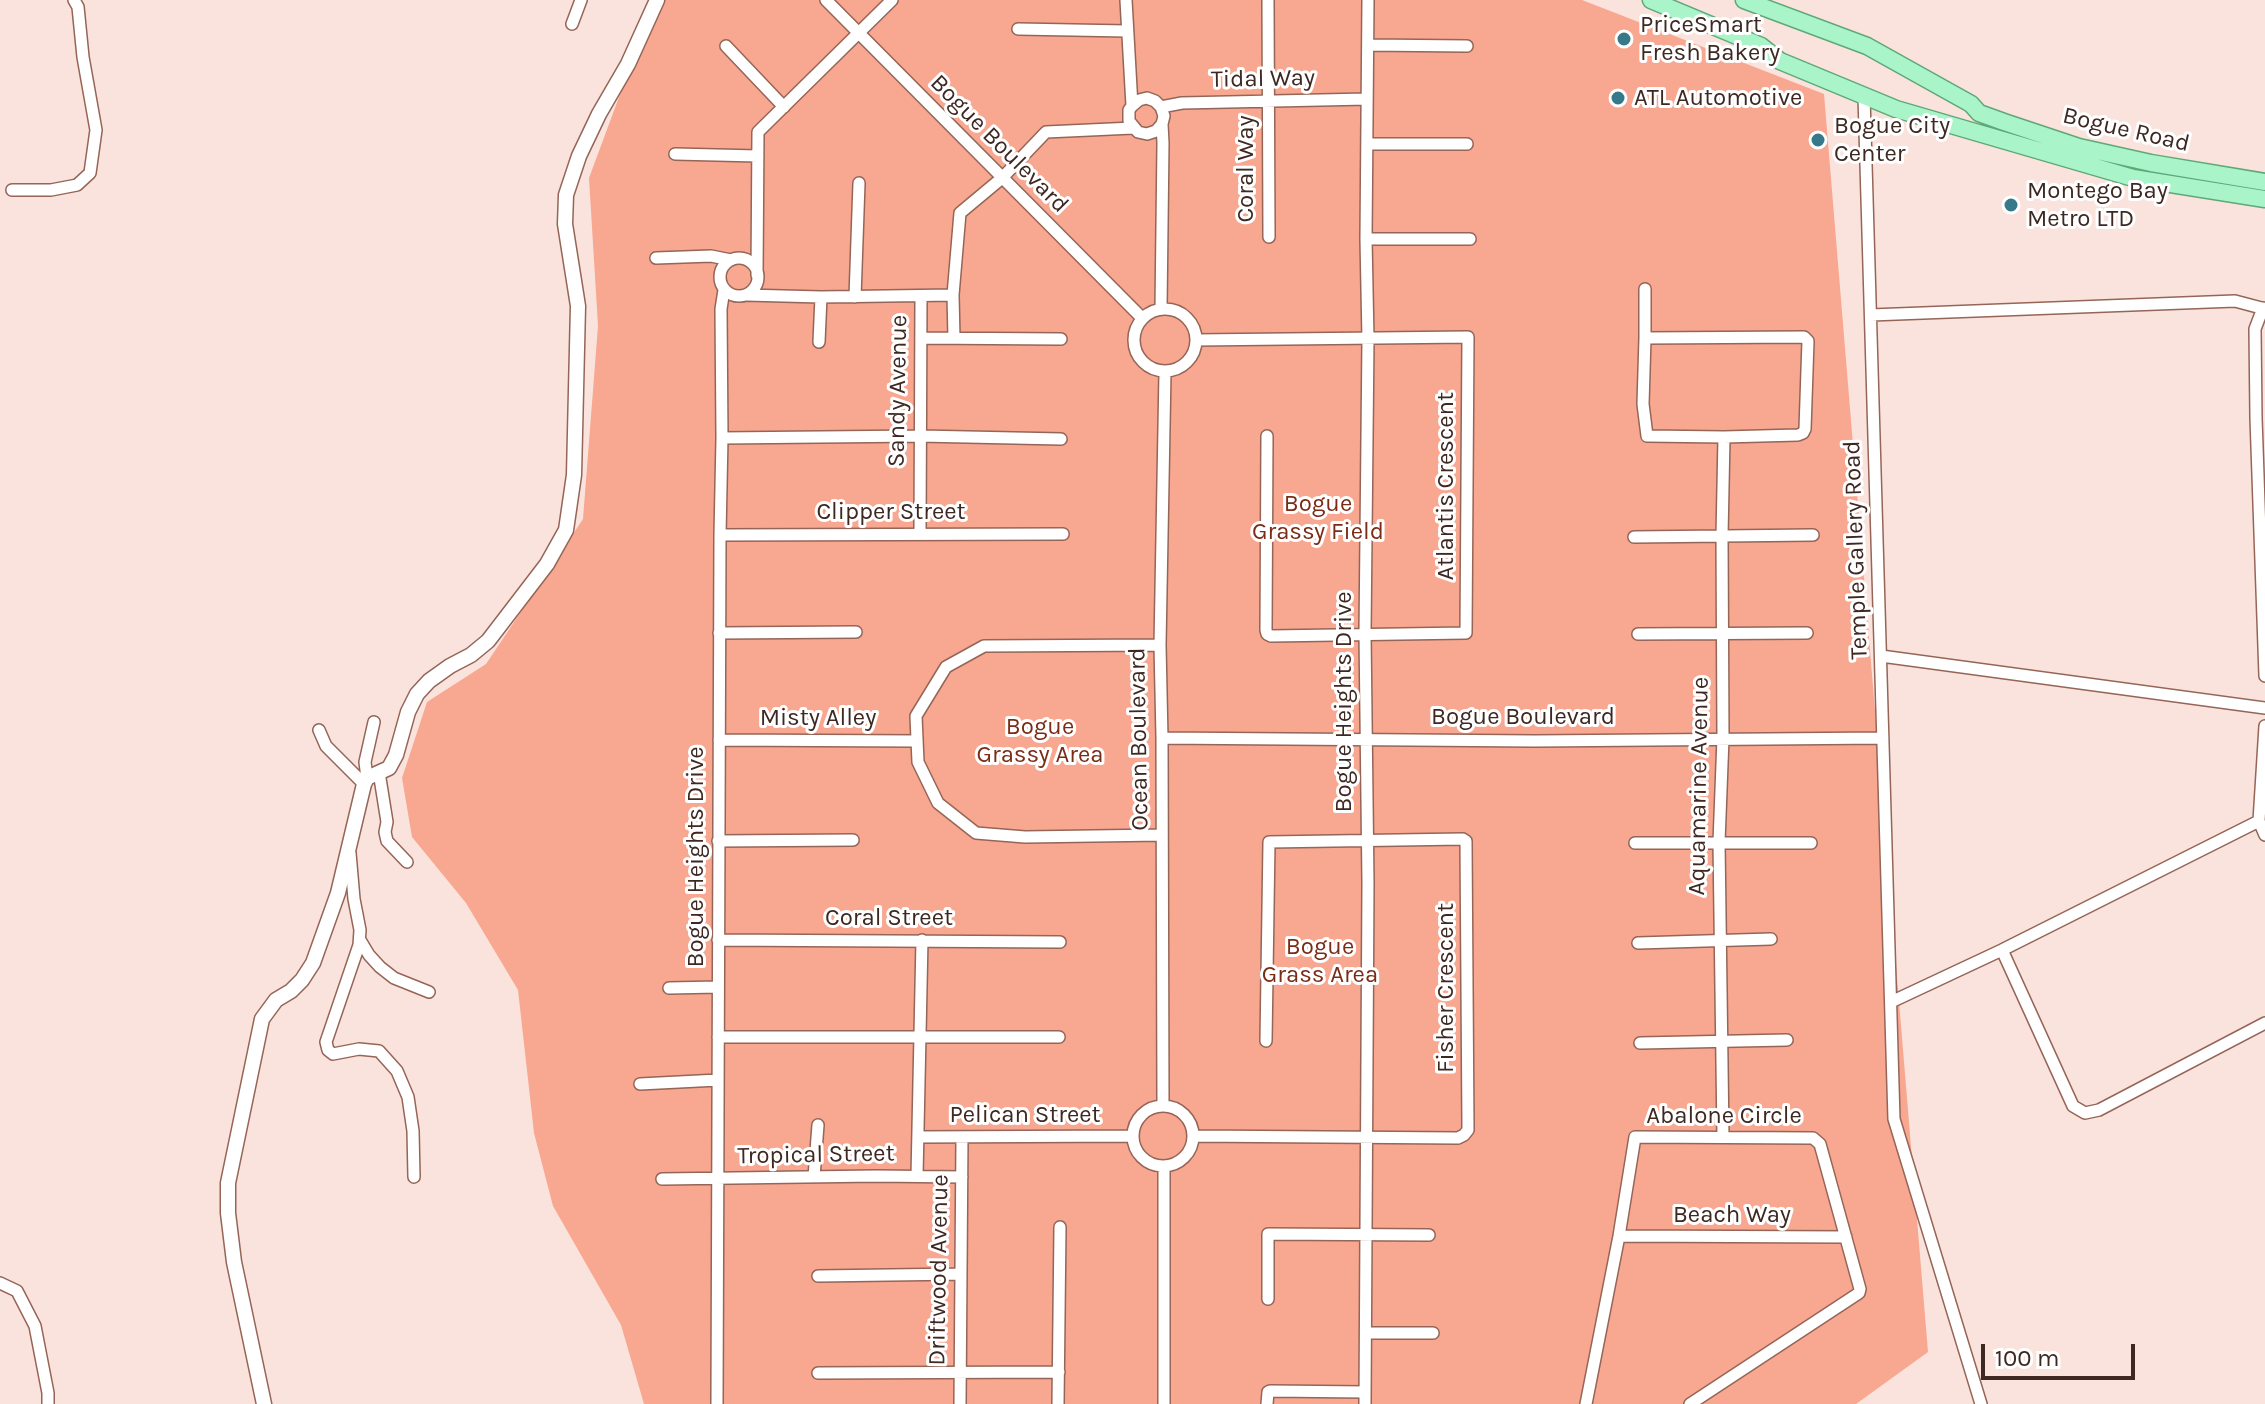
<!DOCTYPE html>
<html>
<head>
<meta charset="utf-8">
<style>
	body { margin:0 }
	#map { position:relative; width:2265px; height:1404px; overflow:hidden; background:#fae3dc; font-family:Karla,sans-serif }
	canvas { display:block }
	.scale { position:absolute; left:1981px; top:1344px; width:154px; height:36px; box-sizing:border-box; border:4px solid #3d2822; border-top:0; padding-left:10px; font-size:24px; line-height:28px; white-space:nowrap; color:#3d2822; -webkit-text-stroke:6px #fff; paint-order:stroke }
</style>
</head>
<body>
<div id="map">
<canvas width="2265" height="1404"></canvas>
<div class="scale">100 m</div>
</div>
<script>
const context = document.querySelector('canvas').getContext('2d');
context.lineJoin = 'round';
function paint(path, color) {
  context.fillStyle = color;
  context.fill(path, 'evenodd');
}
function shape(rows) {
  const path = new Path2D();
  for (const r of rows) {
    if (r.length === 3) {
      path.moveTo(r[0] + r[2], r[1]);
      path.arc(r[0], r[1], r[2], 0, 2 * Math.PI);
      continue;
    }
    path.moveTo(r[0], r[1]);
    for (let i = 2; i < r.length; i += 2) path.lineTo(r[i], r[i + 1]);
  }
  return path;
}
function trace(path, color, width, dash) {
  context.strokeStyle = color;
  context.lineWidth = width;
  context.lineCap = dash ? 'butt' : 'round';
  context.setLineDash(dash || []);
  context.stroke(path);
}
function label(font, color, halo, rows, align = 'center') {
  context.font = font + ' Karla,sans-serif';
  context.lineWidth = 6;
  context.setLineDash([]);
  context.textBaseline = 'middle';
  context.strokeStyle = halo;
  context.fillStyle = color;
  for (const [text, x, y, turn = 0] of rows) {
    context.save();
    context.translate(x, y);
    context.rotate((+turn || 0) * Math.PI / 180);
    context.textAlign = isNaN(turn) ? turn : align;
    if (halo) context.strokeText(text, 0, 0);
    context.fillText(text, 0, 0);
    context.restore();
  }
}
const green = shape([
	[655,0,1582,0,1824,94,1928,1352,1856,1404,644,1404,621,1325,553,1206,534,1133,518,990,466,903,412,837,402,778,427,702,486,664,583,519,598,326,589,178]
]);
const minor = shape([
	[826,0,1142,318],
	[1126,0,1132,106],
	[1268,0,1269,237],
	[572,24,581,0],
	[1018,29,1127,31],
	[1368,45,1467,46],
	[726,46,784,107],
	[1864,96,1894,1119,1981,1404],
	[1161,107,1182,103,1367,99],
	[1367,144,1467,144],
	[675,154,758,156],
	[12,190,51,190,77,185,90,173,96,130,83,57,78,7,74,0],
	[1366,239,1470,239],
	[656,258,711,256,731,260],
	[739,277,19],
	[757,275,758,132,892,0],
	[1645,289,1645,338],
	[746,295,821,297,953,295],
	[855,297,859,183],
	[2263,308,2255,329,2256,418,2265,676],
	[1165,340,31],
	[1161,309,1163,143,1162,124,1164,116,1161,107,1155,101,1147,98,1139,100,1132,106,1129,110,1129,121,1138,132,1147,134,1156,131,1162,124],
	[1871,315,2235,301,2265,309],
	[1804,337,1808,341,1805,429,1803,433,1798,435,1724,437,1647,436,1643,404,1645,338,1804,337],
	[921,338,1061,339],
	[954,338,953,295,960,213,1002,178,1046,132,1133,128],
	[1196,340,1468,337,1466,633,1271,636,1267,634,1266,630,1267,436],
	[819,342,821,297],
	[722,438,920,436,1061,439],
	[920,533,921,297],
	[720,535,1063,534],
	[1634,537,1813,535],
	[719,633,856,632],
	[1638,634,1807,633],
	[1160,645,984,646,946,667,916,716,918,762,938,803,976,833,1025,837,1162,835],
	[1881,656,2265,708],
	[2265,726,2259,821,2265,835],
	[319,730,326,746,364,784],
	[1162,738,1535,741,1883,738],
	[719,740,917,741],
	[379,772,387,822,385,832,387,841,407,862],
	[367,778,365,762,374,722],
	[718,841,853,840],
	[1635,843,1811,843],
	[350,853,354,899,360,930,359,945,326,1042,328,1050,333,1054,359,1049,379,1051,397,1071,408,1097,413,1131,414,1177],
	[360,940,369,955,380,967,394,978,429,992],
	[718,940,1060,942],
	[1638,943,1771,939],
	[2002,950,2073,1106,2085,1113,2099,1110,2265,1023],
	[669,988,718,987],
	[1891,1002,2002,950,2259,821],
	[718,1037,1059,1037],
	[1640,1043,1787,1040],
	[640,1084,718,1080],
	[1163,1106,1162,738,1160,645,1165,372],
	[1163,1136,30],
	[1193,1136,1458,1138,1464,1135,1468,1130,1466,841,1463,839,1269,842,1266,1041],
	[918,1137,1133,1136],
	[1723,1137,1719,842,1723,738,1722,536,1724,437],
	[1164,1166,1164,1404],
	[917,1176,922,940],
	[814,1177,818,1125],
	[662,1179,876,1176,962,1177],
	[1619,1236,1846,1237],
	[818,1276,961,1274],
	[0,1283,17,1291,35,1326,48,1393,48,1404],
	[1268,1299,1268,1234,1429,1235],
	[1366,1333,1433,1333],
	[818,1373,1059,1372],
	[717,1404,720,535,722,438,721,309,724,290],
	[960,1404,962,1137],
	[1058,1404,1060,1227],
	[1267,1404,1268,1392,1270,1391,1365,1392],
	[1365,1404,1368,883,1365,633,1368,339,1366,239,1368,0],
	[1586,1404,1619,1236,1635,1137,1813,1138,1820,1144,1860,1289,1859,1293,1690,1404]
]);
const tertiary = shape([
	[264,1404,234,1262,228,1213,228,1183,262,1019,276,1000,291,991,302,980,313,963,338,893,364,784,367,778,389,768,396,755,408,712,417,694,429,681,450,666,471,655,488,641,547,564,566,530,574,475,578,306,565,224,566,195,579,156,599,114,628,64,657,0]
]);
const primary = shape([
	[1651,0,1761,46,1780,61,1896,109,2133,178,2265,199],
	[1744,0,1867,46,1971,104,1979,113,2004,122,2079,147,2151,163,2265,182]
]);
const markers = [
	[1624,39,8,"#36798a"],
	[1618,98,8,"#36798a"],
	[1818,140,8,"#36798a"],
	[2011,205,8,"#36798a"]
];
const poiNames = [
	["PriceSmart",1640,25],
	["Fresh Bakery",1640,53],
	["ATL Automotive",1634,98],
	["Bogue City",1834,126],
	["Center",1834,154],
	["Montego Bay",2027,191],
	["Metro LTD",2027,219]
];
const streetNames = [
	["Tidal Way",1263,79,-1],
	["Bogue Road",2126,130,13],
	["Bogue Boulevard",999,144,45],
	["Coral Way",1246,169,-90],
	["Sandy Avenue",898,391,-89],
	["Atlantis Crescent",1446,486,-90],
	["Clipper Street",891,512],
	["Temple Gallery Road",1856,550,-92],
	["Bogue Heights Drive",1344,702,-90],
	["Bogue Boulevard",1523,717],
	["Misty Alley",818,718],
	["Ocean Boulevard",1139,739,-91],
	["Aquamarine Avenue",1699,786,-89],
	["Bogue Heights Drive",696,857,-90],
	["Coral Street",889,918],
	["Fisher Crescent",1446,988,-90],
	["Pelican Street",1025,1115],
	["Abalone Circle",1724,1116],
	["Tropical Street",816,1155,-1],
	["Beach Way",1732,1215],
	["Driftwood Avenue",939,1270,-89]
];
const parkNames = [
	["Bogue",1318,504],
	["Grassy Field",1318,532],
	["Bogue",1040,727],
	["Grassy Area",1040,755],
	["Bogue",1320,947],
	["Grass Area",1320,975]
];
paint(green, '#f8a790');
trace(minor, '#956557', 14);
trace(tertiary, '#956557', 17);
trace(primary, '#5fa878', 19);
trace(minor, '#fff', 11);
trace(tertiary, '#fff', 14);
trace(primary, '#aaf4ca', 16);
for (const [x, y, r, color] of markers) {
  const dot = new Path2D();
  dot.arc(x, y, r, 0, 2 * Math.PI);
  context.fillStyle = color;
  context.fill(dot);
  trace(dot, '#fff', 3);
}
label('24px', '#3d2822', '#fff', poiNames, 'left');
label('24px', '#3d2822', '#fff', streetNames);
label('24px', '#7a2c16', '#fff', parkNames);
</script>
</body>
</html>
